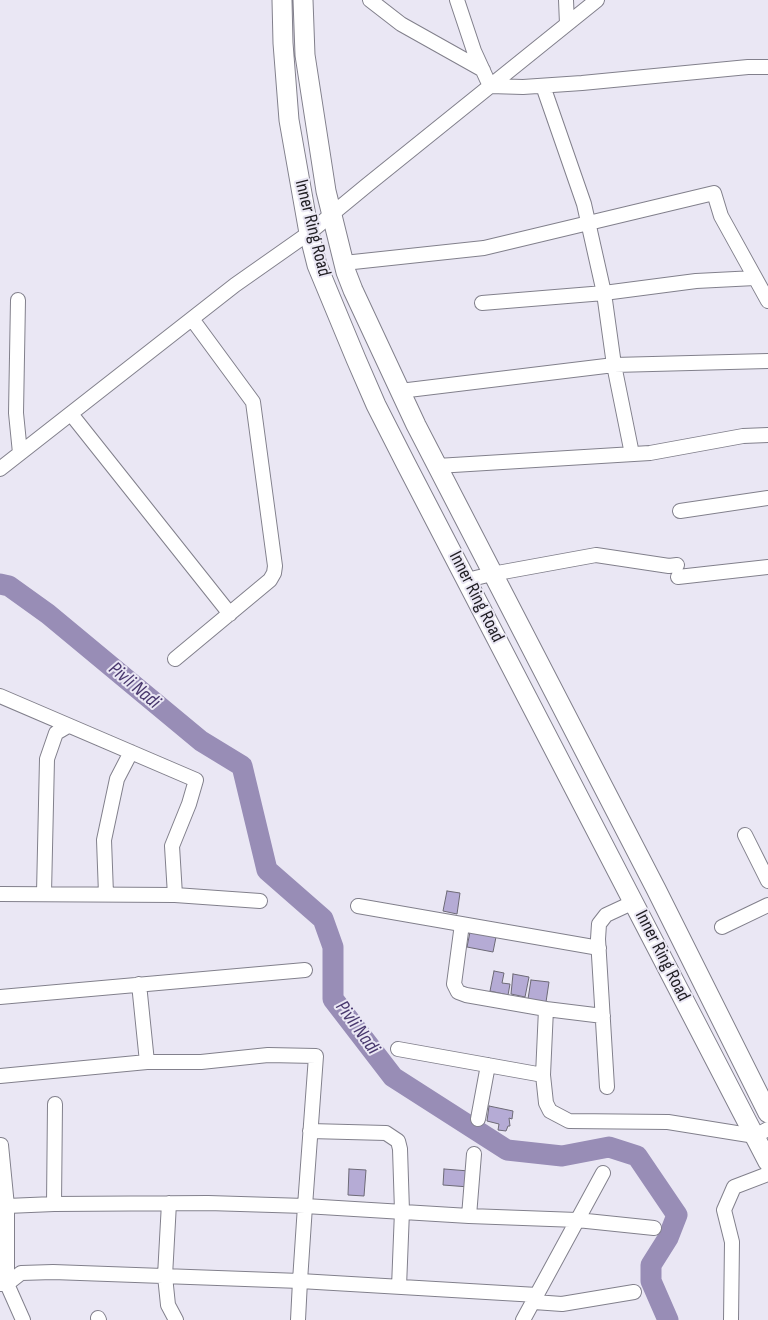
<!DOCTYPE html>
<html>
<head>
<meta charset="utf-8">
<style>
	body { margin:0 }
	canvas { display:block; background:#eae7f4 }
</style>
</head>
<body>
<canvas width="768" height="1320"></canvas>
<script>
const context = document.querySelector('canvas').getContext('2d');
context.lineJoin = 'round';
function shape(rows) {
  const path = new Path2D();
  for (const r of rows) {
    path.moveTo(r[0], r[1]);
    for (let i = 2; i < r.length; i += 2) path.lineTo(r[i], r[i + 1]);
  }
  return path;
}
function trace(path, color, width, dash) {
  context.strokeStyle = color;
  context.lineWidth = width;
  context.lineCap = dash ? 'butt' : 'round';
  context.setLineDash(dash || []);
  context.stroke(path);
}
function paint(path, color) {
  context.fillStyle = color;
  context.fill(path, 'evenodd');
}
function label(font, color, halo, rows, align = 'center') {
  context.font = font + ' "Sofia Sans Condensed",sans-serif';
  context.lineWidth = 4;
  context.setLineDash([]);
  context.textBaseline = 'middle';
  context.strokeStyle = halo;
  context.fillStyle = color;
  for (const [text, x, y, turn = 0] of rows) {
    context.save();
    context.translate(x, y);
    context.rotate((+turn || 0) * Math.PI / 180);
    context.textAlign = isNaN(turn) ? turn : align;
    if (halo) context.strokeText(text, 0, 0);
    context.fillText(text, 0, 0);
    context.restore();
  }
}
const river = shape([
	[0,584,9,586,48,614,201,741,242,766,267,870,323,919,333,947,333,999,393,1077,507,1150,562,1156,609,1147,637,1156,677,1215,668,1238,651,1265,651,1281,668,1320]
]);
const building = shape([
	[447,891,460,893,457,914,443,911,447,891],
	[470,932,496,937,493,952,467,947,470,932],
	[494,971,504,973,502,983,510,984,508,995,490,991,494,971],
	[513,974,529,977,525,997,511,994,513,974],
	[531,980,549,982,546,1002,528,999,531,980],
	[489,1106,513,1111,512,1119,509,1118,510,1126,508,1126,506,1131,498,1130,499,1124,487,1121,489,1106],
	[349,1169,366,1170,364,1196,348,1195,349,1169],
	[444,1169,469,1171,469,1187,443,1185,444,1169]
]);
const minor = shape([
	[370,0,401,24,483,70],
	[457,0,474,51,490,86,523,87,582,83,748,67,768,67],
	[566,0,567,24],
	[543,86,584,204,604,293,614,365,632,454],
	[344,263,484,248,714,193,721,216,768,301],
	[18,300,16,413,20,453],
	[482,303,604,293,696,281,755,278],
	[400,391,614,365,768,361],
	[71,414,230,614],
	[437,466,650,453,743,436,768,435],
	[0,469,235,285,309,233,366,186,597,0],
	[680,511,768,498],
	[678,577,768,567],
	[467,580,492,574,596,555,669,566,677,565],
	[175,659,270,580,274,573,275,566,253,402,192,319],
	[0,696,196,780,189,804,172,846,175,895],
	[745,835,768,881],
	[44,893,47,759,56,733,68,726],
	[0,894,175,895,260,901],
	[106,894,104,840,117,779,131,752],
	[358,906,599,948],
	[462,924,454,984,458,992,466,995,546,1009,543,1075,546,1103,550,1111,569,1121,668,1122,755,1136,768,1129],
	[722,927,768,905],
	[139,984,147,1062],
	[0,997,305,970],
	[546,1009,603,1016],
	[398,1049,543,1075],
	[0,1076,147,1062,201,1062,268,1055,316,1056,305,1206,208,1203,54,1204,7,1206,7,1284,0,1284],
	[607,1087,598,939,599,924,606,915,634,902],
	[478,1119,488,1065],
	[310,1131,386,1133,398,1141,400,1149,402,1211,399,1287],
	[1,1145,7,1206],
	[169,1203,165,1276,168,1305,176,1320],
	[54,1204,55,1104],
	[469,1216,474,1154],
	[537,1295,300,1281,305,1206,469,1216,577,1220,654,1228],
	[534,1302,562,1304,634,1292],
	[98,1318,99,1320],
	[23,1320,7,1284,21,1273,53,1272,300,1281,298,1320],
	[523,1320,603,1173],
	[731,1320,732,1242,724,1210,734,1187,768,1174]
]);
const highway = shape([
	[282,0,283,43,289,120,309,233,317,265,356,359,376,405,406,464,768,1162],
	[303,0,305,55,326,191,346,272,353,290,416,425,656,889,768,1113]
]);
const streetNames = [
	["Inner Ring Road",312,228,76],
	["Inner Ring Road",476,597,63],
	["Inner Ring Road",662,956,63]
];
const waterNames = [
	["Pivli Nadi",134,686,40],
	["Pivli Nadi",357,1028,54]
];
trace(river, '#988db6', 21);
paint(building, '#b5abd5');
trace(building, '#6d6a76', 1);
trace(minor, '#82808c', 16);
trace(highway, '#82808c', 21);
trace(minor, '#fff', 14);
trace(highway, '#fff', 19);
label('19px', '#1f1d22', '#eae7f4', streetNames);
label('italic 20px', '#49386e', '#eae7f4', waterNames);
</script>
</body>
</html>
